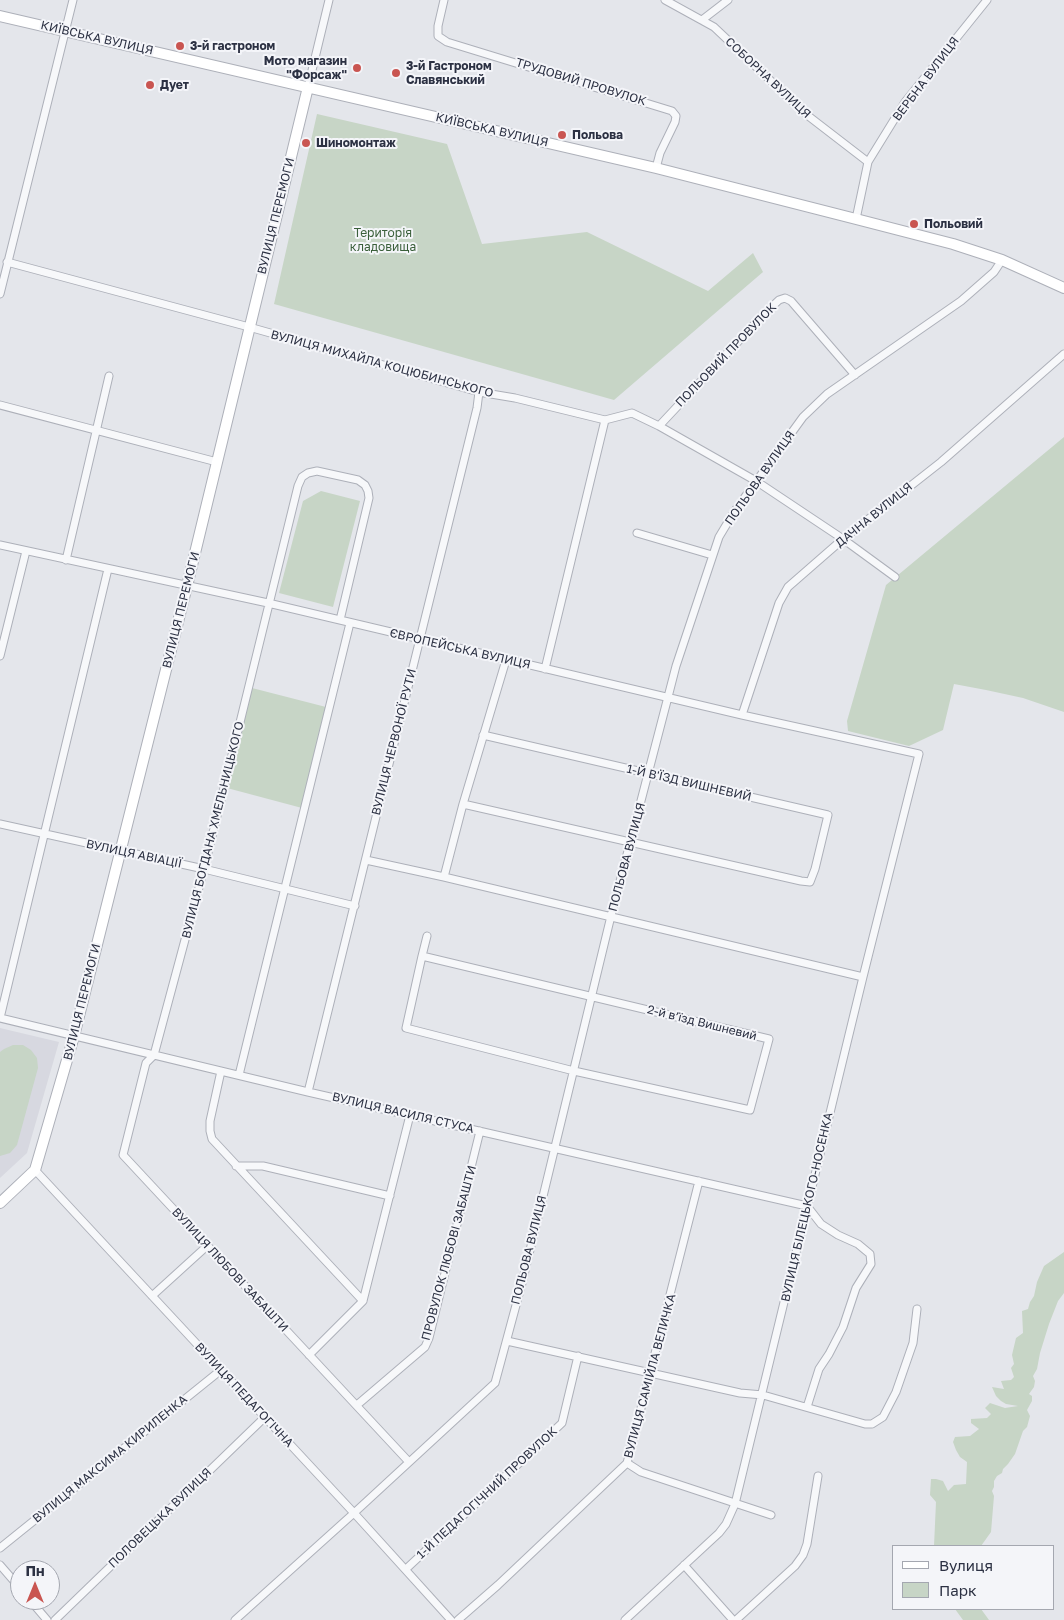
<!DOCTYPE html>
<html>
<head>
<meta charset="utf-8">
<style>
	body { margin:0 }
	#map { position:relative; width:1064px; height:1620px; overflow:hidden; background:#e4e6eb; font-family:"Golos Text",sans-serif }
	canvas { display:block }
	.legend { position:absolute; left:892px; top:1545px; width:162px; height:65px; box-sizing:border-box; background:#f4f5f9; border:1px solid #a4a7b0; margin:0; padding:6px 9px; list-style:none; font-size:15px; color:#2c3143 }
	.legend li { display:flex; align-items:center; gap:10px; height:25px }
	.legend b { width:25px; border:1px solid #a4a7b0 }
	.north { position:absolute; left:10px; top:1560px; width:50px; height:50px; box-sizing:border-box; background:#f4f5f9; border:1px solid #a4a7b0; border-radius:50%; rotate:0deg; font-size:14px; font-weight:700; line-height:20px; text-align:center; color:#2c3143 }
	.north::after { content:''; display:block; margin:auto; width:18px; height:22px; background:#c95551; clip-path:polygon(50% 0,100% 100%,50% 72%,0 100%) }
</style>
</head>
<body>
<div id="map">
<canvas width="1064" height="1620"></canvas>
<ul class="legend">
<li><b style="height:6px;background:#fff"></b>Вулиця</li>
<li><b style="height:14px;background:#c7d5c6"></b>Парк</li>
</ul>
<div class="north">Пн</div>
</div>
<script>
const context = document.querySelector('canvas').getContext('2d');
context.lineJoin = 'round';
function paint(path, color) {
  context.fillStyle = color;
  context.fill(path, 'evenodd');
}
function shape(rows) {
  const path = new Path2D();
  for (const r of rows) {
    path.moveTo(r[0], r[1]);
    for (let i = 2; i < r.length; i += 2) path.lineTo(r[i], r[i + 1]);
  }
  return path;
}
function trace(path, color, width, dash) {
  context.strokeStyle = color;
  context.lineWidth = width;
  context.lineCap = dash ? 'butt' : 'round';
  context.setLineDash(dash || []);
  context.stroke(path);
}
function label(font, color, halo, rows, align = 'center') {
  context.font = font + ' "Golos Text",sans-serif';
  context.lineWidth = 4;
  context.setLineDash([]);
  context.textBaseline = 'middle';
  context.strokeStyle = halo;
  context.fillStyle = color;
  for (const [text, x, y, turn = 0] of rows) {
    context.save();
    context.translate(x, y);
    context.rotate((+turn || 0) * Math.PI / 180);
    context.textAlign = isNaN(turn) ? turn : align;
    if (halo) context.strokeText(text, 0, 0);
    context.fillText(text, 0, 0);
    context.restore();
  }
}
const built = shape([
	[0,1028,59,1042,27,1153,0,1178]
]);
const green = shape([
	[317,114,447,144,482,244,587,232,708,291,753,253,763,272,614,400,274,304],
	[1064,437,1064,712,1023,698,986,690,954,684,943,730,909,746,848,731,847,721,886,585],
	[321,491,360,501,333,607,279,593,303,501],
	[252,688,326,707,302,808,227,788],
	[13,1045,23,1045,31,1050,37,1058,38,1068,17,1145,10,1153,0,1156,0,1052,4,1049],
	[1064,1252,1064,1293,1058,1301,1049,1324,1040,1353,1037,1369,1033,1376,1035,1381,1034,1387,1029,1394,1032,1396,1032,1401,1027,1410,1030,1416,1027,1427,1023,1431,1015,1454,1008,1464,1003,1469,1002,1473,997,1476,994,1481,994,1487,992,1491,994,1496,991,1532,981,1546,934,1546,936,1502,930,1495,931,1479,936,1479,943,1481,948,1491,954,1485,966,1484,967,1462,960,1457,956,1450,953,1442,955,1437,970,1436,979,1429,971,1423,971,1419,987,1418,991,1414,985,1408,990,1403,1005,1408,1018,1406,1006,1404,1001,1401,996,1396,992,1387,1004,1389,1001,1381,1011,1380,1014,1377,1011,1368,1014,1364,1012,1355,1016,1338,1023,1333,1022,1311,1028,1309,1030,1302,1034,1296,1037,1282,1044,1266],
	[955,1609,981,1609,989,1620,963,1620]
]);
const street = shape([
	[444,0,438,26,438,36,447,42,672,111,676,116,675,122,660,153,656,168],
	[665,0,714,27,807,115,868,162],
	[702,20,728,0],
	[308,87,329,0],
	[856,219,868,162,905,102,987,0],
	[7,262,249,327,479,392,515,398,605,420,632,413,659,426,756,481,843,539,895,577],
	[0,294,73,0],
	[0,405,217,462],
	[659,426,763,315,779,300,785,298,791,301,855,375],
	[637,533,712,555],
	[0,545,268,603,742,715,919,754,863,977,735,1504,726,1524,719,1533,625,1620],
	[66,560,109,376],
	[340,620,369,498,368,491,365,485,358,480,317,471,308,473,302,477,298,486,204,869,154,1055,146,1063,123,1155,409,1462],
	[0,656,26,551],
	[506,660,463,804,444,877,863,977],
	[545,669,605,420],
	[742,715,779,603,788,587,843,539,941,462,1064,354],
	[463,804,801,881,810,882,815,869,828,815,483,735],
	[0,824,204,869,355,906],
	[366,860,444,877],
	[422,956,769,1039,750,1110,574,1071,406,1028,422,956],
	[422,956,427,936],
	[0,1018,308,1092,807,1206,821,1224,838,1235,858,1244,870,1254,871,1264,856,1288,843,1327,829,1354,819,1369,807,1407],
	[0,1018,108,569],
	[221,1071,210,1121,210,1131,212,1139,363,1301],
	[239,1075,350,623],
	[308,1092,477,408,479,392],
	[236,1166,263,1166,390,1196],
	[35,1170,354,1513,451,1620],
	[152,1296,207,1246],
	[507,1341,740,1393,763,1395,865,1424,872,1424,883,1417,896,1392,913,1343,917,1309],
	[309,1355,363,1301,410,1115],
	[357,1405,425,1347,429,1338,480,1131],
	[627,1463,641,1472,771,1515],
	[0,1548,221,1370],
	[0,1565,20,1588],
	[684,1565,733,1620],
	[406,1569,562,1423,578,1356],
	[30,1600,47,1620],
	[55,1620,265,1417],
	[235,1620,354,1513,495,1383,522,1283,611,916,668,697,676,666,719,537,734,512,803,417,827,394,961,301,994,272,1002,260],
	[458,1620,498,1585,627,1463,699,1181],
	[736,1620,795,1566,803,1555,807,1544,818,1476]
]);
const secondary = shape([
	[0,16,656,168,856,219,953,244,1002,260,1064,288],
	[0,1203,35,1170,74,1036,187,586,308,87]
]);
const markers = [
	[180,46,5,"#c95551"],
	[357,68,5,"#c95551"],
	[396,73,5,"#c95551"],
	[150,85,5,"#c95551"],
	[562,135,5,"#c95551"],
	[306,143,5,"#c95551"],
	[914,224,5,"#c95551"]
];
const streetNames = [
	["КИЇВСЬКА ВУЛИЦЯ",97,38,13],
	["СОБОРНА ВУЛИЦЯ",768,78,43],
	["ВЕРБНА ВУЛИЦЯ",926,79,-53],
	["ТРУДОВИЙ ПРОВУЛОК",581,82,17],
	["КИЇВСЬКА ВУЛИЦЯ",492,130,13],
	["ВУЛИЦЯ ПЕРЕМОГИ",276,216,-76],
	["ПОЛЬОВИЙ ПРОВУЛОК",726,355,-46],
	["ВУЛИЦЯ МИХАЙЛА КОЦЮБИНСЬКОГО",382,364,15],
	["ПОЛЬОВА ВУЛИЦЯ",760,478,-55],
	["ДАЧНА ВУЛИЦЯ",874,515,-39],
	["ВУЛИЦЯ ПЕРЕМОГИ",181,610,-76],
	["ЄВРОПЕЙСЬКА ВУЛИЦЯ",460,649,13],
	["ВУЛИЦЯ ЧЕРВОНОЇ РУТИ",394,742,-76],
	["1-Й В'ЇЗД ВИШНЕВИЙ",689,783,13],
	["ВУЛИЦЯ БОГДАНА ХМЕЛЬНИЦЬКОГО",213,830,-76],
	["ВУЛИЦЯ АВІАЦІЇ",134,854,12],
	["ПОЛЬОВА ВУЛИЦЯ",627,857,-75],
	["ВУЛИЦЯ ПЕРЕМОГИ",82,1002,-76],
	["2-й вʼїзд Вишневий",702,1023,14],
	["ВУЛИЦЯ ВАСИЛЯ СТУСА",403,1113,13],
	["ВУЛИЦЯ БІЛЕЦЬКОГО-НОСЕНКА",807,1207,-77],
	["ПОЛЬОВА ВУЛИЦЯ",529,1250,-76],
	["ПРОВУЛОК ЛЮБОВІ ЗАБАШТИ",449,1253,-75],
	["ВУЛИЦЯ ЛЮБОВІ ЗАБАШТИ",230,1270,47],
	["ВУЛИЦЯ САМІЙЛА ВЕЛИЧКА",650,1376,-75],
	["ВУЛИЦЯ ПЕДАГОГІЧНА",244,1395,47],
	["ВУЛИЦЯ МАКСИМА КИРИЛЕНКА",110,1459,-39],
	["1-Й ПЕДАГОГІЧНИЙ ПРОВУЛОК",487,1493,-43],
	["ПОЛОВЕЦЬКА ВУЛИЦЯ",160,1518,-44]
];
const poiNames = [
	["3-й гастроном",190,46],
	["Мото магазин",347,61,"right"],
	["\"Форсаж\"",347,75,"right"],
	["3-й Гастроном",406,66],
	["Славянський",406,80],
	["Дует",160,85],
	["Польова",572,135],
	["Шиномонтаж",316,143],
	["Польовий",924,224]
];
const parkNames = [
	["Територія",383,233],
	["кладовища",383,247]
];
paint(built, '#d7d8e0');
paint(green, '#c7d5c6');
trace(street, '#adb0b9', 9);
trace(secondary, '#adb0b9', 12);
trace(street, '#f7f8fa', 7);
trace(secondary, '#fff', 10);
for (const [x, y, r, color] of markers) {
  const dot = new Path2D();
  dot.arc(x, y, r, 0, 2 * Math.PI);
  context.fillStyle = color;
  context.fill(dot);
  trace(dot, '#f4f5f9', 2);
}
label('12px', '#2c3143', '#f4f5f9', streetNames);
label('bold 12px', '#2c3143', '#f4f5f9', poiNames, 'left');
label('12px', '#3a5f3a', '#f4f5f9', parkNames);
</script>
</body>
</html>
